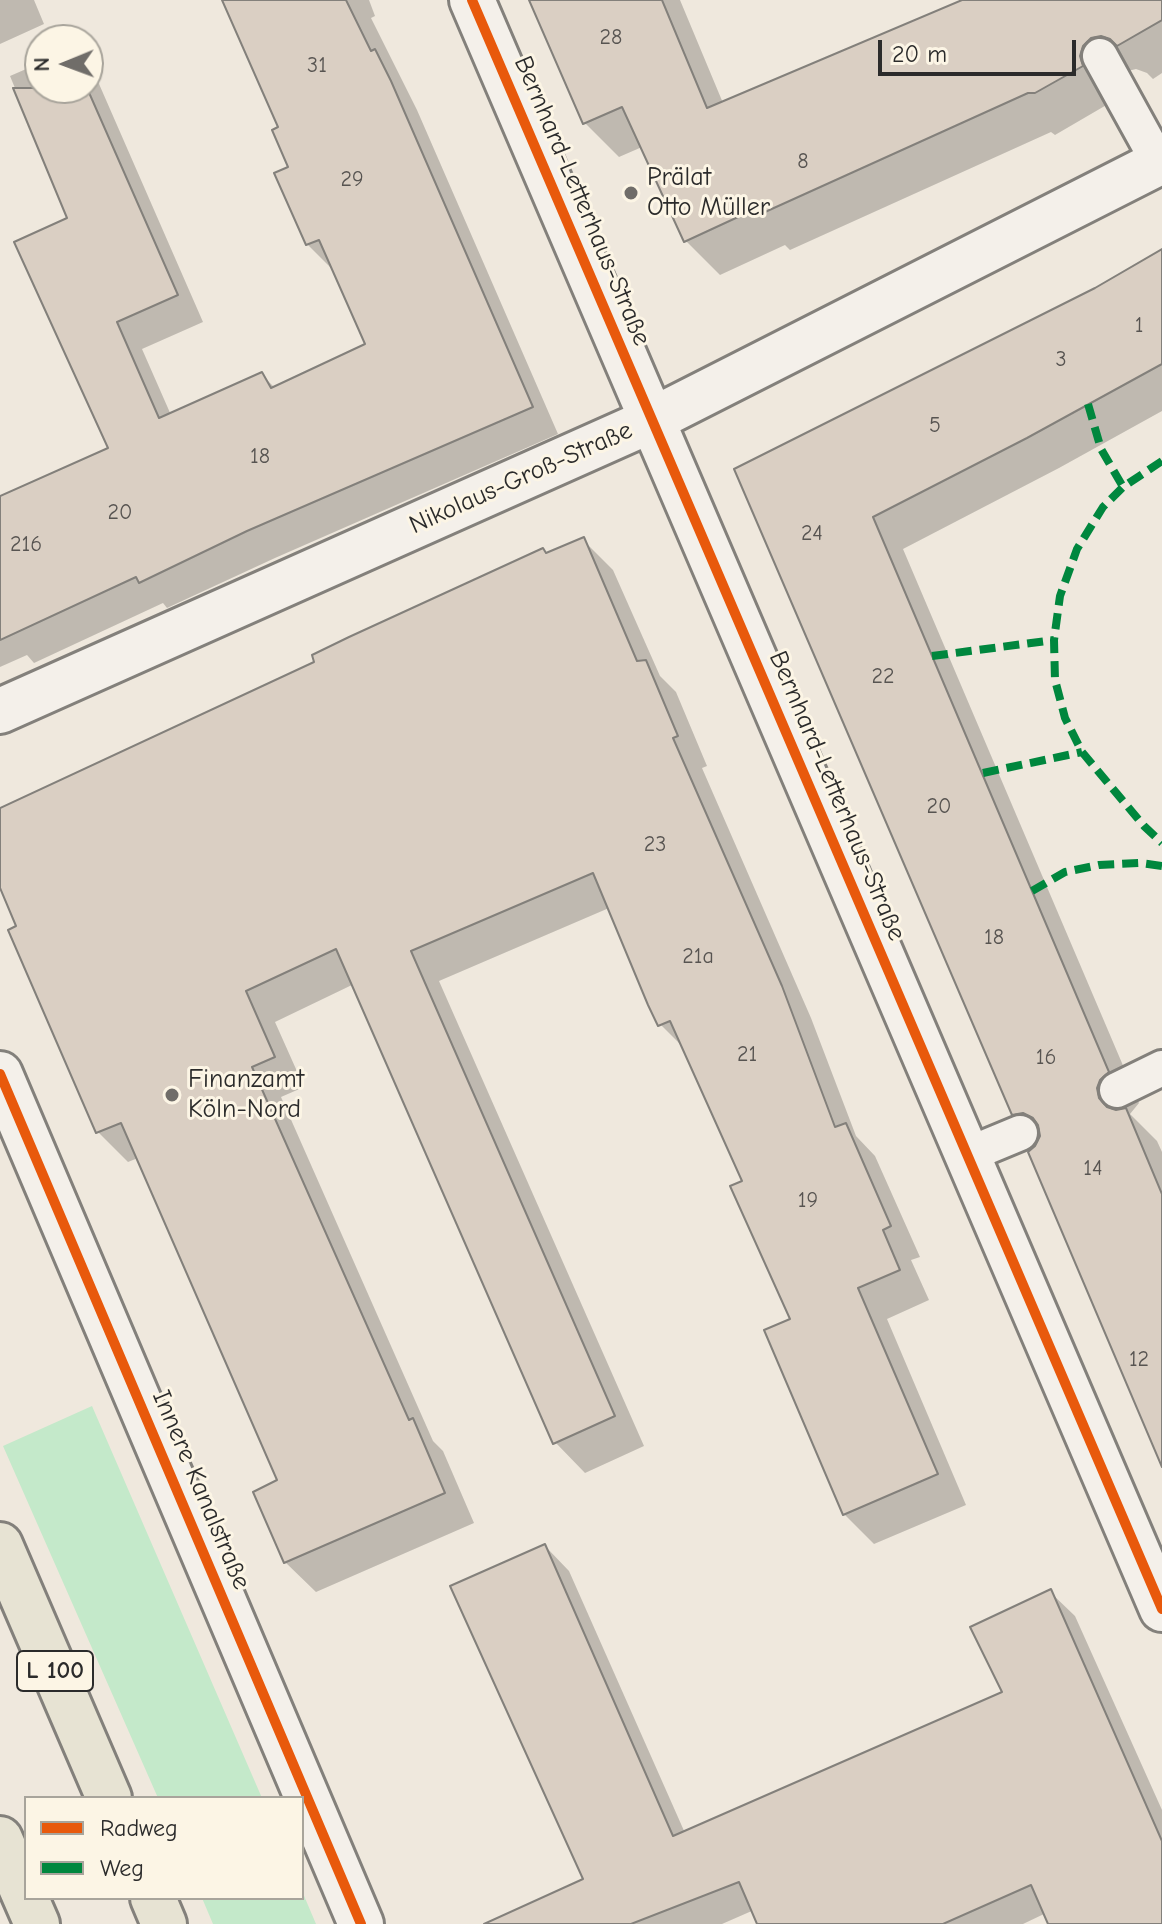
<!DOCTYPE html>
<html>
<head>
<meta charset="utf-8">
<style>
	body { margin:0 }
	#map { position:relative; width:1162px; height:1924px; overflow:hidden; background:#efe8dd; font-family:"Comic Neue",sans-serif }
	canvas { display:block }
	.legend { position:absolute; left:24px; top:1796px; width:280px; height:104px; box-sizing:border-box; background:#fcf5e5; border:2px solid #a8a49b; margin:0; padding:10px 14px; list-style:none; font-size:24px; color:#2b2b2b }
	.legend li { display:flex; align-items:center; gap:16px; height:40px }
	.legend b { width:40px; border:2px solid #a8a49b }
	.north { position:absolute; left:24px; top:24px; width:80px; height:80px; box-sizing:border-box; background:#fcf5e5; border:2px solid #a8a49b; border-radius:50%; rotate:269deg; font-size:22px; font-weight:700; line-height:32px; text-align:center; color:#2b2b2b }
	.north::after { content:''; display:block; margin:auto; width:28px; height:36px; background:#706d69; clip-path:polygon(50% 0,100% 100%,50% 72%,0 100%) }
	.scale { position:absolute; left:878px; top:40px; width:198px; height:36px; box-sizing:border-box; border:4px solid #2b2b2b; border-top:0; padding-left:10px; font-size:24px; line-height:28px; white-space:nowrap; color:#2b2b2b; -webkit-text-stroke:6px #fcf5e5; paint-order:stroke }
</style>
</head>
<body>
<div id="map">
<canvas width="1162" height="1924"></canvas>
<ul class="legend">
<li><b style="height:10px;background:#e8590c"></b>Radweg</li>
<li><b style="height:10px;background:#00873e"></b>Weg</li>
</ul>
<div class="north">N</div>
<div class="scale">20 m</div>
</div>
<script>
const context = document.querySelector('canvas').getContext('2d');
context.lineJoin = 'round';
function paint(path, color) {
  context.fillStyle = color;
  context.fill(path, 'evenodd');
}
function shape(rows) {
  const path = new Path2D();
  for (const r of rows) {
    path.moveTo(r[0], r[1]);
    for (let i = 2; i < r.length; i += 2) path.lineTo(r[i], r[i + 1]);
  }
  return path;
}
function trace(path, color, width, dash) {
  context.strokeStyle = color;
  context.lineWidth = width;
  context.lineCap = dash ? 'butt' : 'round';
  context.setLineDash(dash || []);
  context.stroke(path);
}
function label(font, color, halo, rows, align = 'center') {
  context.font = font + ' "Comic Neue",sans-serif';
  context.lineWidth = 6;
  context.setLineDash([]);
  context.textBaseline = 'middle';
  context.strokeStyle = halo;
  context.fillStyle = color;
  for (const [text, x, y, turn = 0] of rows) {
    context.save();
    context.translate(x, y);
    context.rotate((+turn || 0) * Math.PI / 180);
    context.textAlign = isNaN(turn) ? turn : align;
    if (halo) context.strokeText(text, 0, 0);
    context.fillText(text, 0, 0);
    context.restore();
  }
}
const green = shape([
	[92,1406,262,1798,158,1798,3,1446],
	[302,1891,316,1924,213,1924,202,1898,302,1898]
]);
const shadow = shape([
	[0,0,34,0,44,24,0,44],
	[224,0,369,0,375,16,371,18,417,110,558,434,275,558,167,608,163,603,34,663,27,655,0,667,0,496,111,449,69,219,10,76,40,63,40,88,88,88,88,70,96,77,203,322,142,349,171,415,261,374,275,388,367,345,335,272,307,244,281,128],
	[532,0,680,0,723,103,967,0,1162,0,1162,73,1153,79,1147,73,1136,69,1124,72,1115,100,1055,135,1051,132,790,250,785,245,720,275,686,241,642,147,619,157,585,123],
	[1162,252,1162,411,1059,468,903,549,1139,1103,1130,1114,1157,1141,1162,1152,1162,1462,1040,1140,1014,1114,737,470,1096,290],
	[583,540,613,570,660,676,676,692,707,766,702,768,811,1018,856,1136,875,1156,920,1257,911,1260,929,1300,887,1319,966,1505,874,1544,844,1514,793,1320,744,1182,686,1050,660,1024,609,908,439,981,644,1446,585,1473,555,1442,354,984,275,1022,304,1087,281,1097,433,1441,443,1451,474,1523,316,1592,285,1562,279,1481,138,1158,128,1162,98,1132,0,883,0,809],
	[545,1546,569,1571,685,1833,1005,1693,1050,1592,1075,1616,1162,1810,1162,1924,1050,1924,1044,1914,1023,1924,760,1924,754,1910,722,1924,543,1924,585,1880]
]);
const building = shape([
	[222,0,346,0,371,51,375,49,391,81,533,407,247,531,139,583,136,577,0,640,0,496,108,448,14,242,67,218,13,88,87,88,178,295,117,322,159,418,262,372,271,388,365,344,319,240,306,245,274,173,288,167,272,130,278,127,222,0],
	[529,0,662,0,707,108,962,0,1162,0,1162,20,1117,46,1110,39,1101,36,1091,38,1083,46,1080,56,1083,66,1035,93,1028,93,754,217,751,211,684,242,622,107,583,124,529,0],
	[1162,249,1162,364,1027,438,873,517,1109,1072,1100,1080,1097,1088,1099,1098,1107,1107,1116,1110,1126,1108,1162,1194,1162,1467,1028,1152,1035,1146,1040,1136,1038,1125,1033,1118,1023,1113,1012,1115,734,469,1095,288,1162,249],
	[584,537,637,661,646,660,678,736,673,738,782,986,835,1127,846,1123,891,1226,883,1230,900,1270,858,1288,938,1474,843,1515,764,1330,790,1319,730,1186,742,1181,670,1021,658,1026,648,1005,593,873,411,951,615,1416,553,1444,336,949,246,991,275,1057,252,1067,409,1420,413,1418,445,1493,284,1563,253,1492,277,1480,121,1123,96,1133,8,930,16,926,0,888,0,808,314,662,312,655,349,637,543,548,546,553,584,537],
	[545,1544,673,1836,1002,1692,970,1627,1051,1589,1162,1841,1162,1924,1048,1924,1031,1885,943,1924,757,1924,739,1882,631,1924,484,1924,583,1879,450,1586,545,1544]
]);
const lane = shape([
	[1100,56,1159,163],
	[1117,1090,1162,1068],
	[967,1155,1020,1133]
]);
const street = shape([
	[472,0,1162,1609],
	[0,711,652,420,1162,161],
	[0,1074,361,1924]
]);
const primary = shape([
	[0,1545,109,1798],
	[0,1839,37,1924],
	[153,1898,164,1924]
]);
const quiet = shape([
	[1088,404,1101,449,1123,487],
	[1162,461,1123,487,1103,507,1077,549,1060,596,1054,640,1055,680,1065,718,1082,752,1144,826,1162,843],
	[932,656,1054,640],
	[983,773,1082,752],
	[1032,891,1065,872,1099,865,1140,863,1162,866]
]);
const cycleway = shape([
	[472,0,1162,1609],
	[0,1074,361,1924]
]);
const markers = [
	[631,193,8,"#706d69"],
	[172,1095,8,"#706d69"]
];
const numberNames = [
	["28",611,38],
	["31",317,66],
	["8",803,162],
	["29",352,180],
	["1",1139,326],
	["3",1061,360],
	["5",935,426],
	["18",260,457],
	["20",120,513],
	["24",812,534],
	["216",26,545],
	["22",883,677],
	["20",939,807],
	["23",655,845],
	["18",994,938],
	["21a",698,957],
	["21",747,1055],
	["16",1046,1058],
	["14",1093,1169],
	["19",808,1201],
	["12",1139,1360]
];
const shields = [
	[55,1671,76]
];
const shieldNames = [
	["L 100",55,1671]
];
const poiNames = [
	["Prälat",647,178],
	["Otto Müller",647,208],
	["Finanzamt",188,1080],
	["Köln-Nord",188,1110]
];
const streetNames = [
	["Bernhard-Letterhaus-Straße",582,201,67],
	["Nikolaus-Groß-Straße",521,478,-24],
	["Bernhard-Letterhaus-Straße",837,796,67],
	["Innere Kanalstraße",201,1490,67]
];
paint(green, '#c4e9ca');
paint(shadow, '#0003');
paint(building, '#dacfc3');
trace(building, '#83807b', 2);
trace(lane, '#83807b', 40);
trace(street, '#83807b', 50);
trace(primary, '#83807b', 50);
trace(lane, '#f4f0ea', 34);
trace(street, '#f4f0ea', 44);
trace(primary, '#e7e3d3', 44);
trace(quiet, '#00873e', 8, [16, 8]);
trace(cycleway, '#e8590c', 10);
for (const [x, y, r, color] of markers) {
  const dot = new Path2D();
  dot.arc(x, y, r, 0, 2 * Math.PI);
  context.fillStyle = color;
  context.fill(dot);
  trace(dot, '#fcf5e5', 3);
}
label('22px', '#575451', null, numberNames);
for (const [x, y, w] of shields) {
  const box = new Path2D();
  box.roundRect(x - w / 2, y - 20, w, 40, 6);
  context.fillStyle = '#fcf5e5';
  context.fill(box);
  trace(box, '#2b2b2b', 2);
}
label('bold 24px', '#2b2b2b', null, shieldNames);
label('26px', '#2b2b2b', '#fcf5e5', poiNames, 'left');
label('26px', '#2b2b2b', '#fcf5e5', streetNames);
</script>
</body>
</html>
